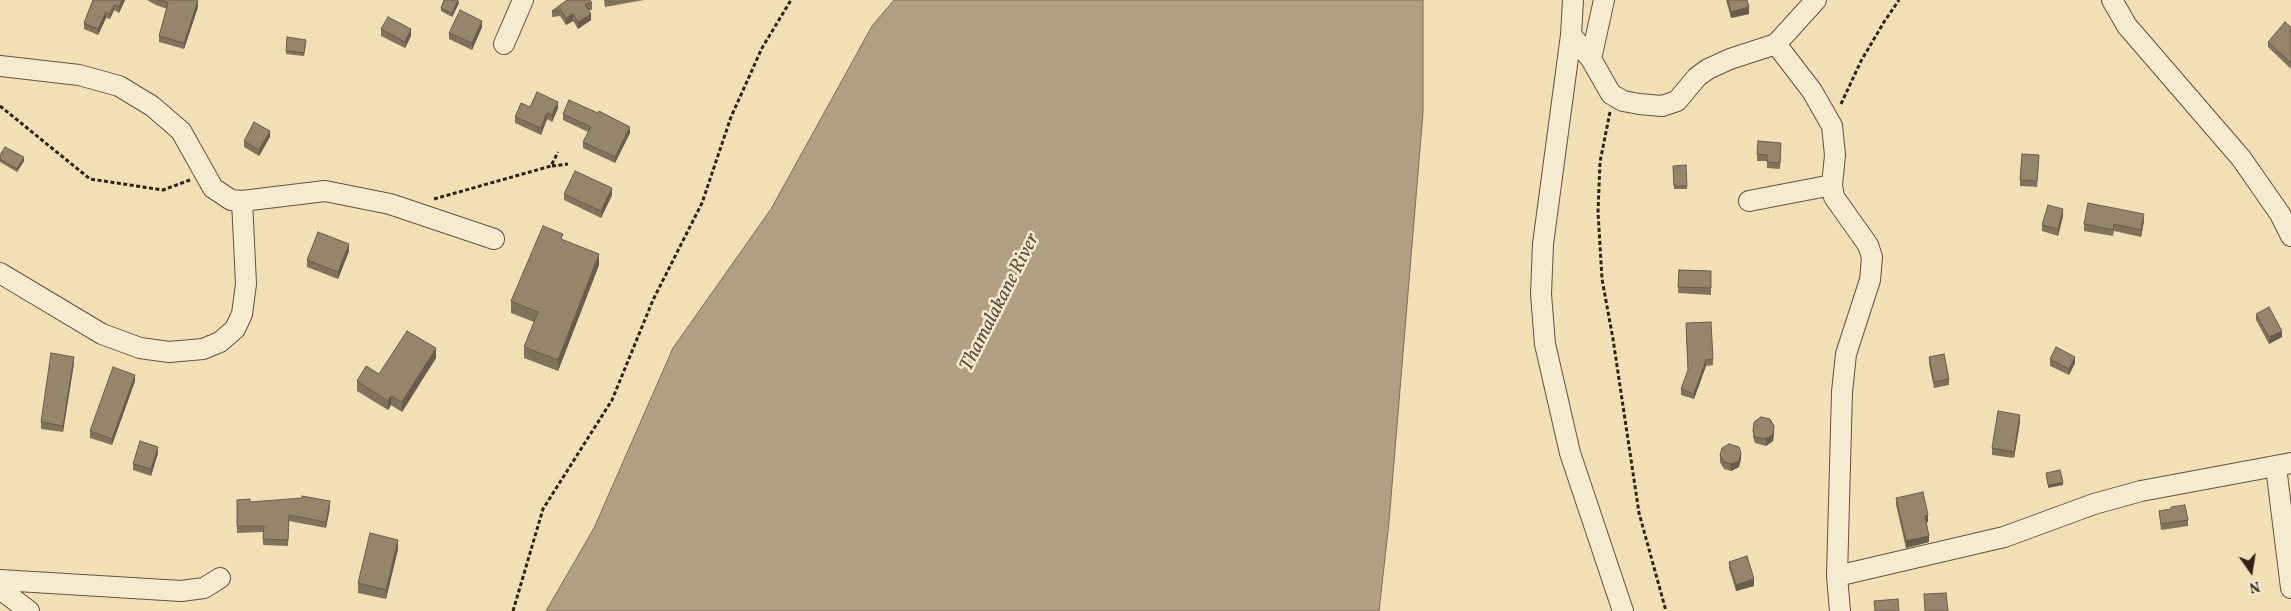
<!DOCTYPE html>
<html>
<head>
<meta charset="utf-8">
<style>
	body { margin:0 }
	#map { position:relative; width:2291px; height:611px; overflow:hidden; background:#f1e0b5; font-family:Vollkorn,serif }
	canvas { display:block }
	.north { position:absolute; left:2226px; top:546px; width:50px; height:50px; -webkit-text-stroke:4px #f6ebcf; paint-order:stroke; rotate:167deg; font-size:14px; font-weight:700; line-height:20px; text-align:center; color:#312219 }
	.north::after { content:''; display:block; margin:auto; width:18px; height:22px; background:#312219; clip-path:polygon(50% 0,100% 100%,50% 72%,0 100%) }
</style>
</head>
<body>
<div id="map">
<canvas width="2291" height="611"></canvas>
<div class="north">N</div>
</div>
<script>
const context = document.querySelector('canvas').getContext('2d');
context.lineJoin = 'round';
function paint(path, color) {
  context.fillStyle = color;
  context.fill(path, 'evenodd');
}
function shape(rows) {
  const path = new Path2D();
  for (const r of rows) {
    path.moveTo(r[0], r[1]);
    for (let i = 2; i < r.length; i += 2) path.lineTo(r[i], r[i + 1]);
  }
  return path;
}
function trace(path, color, width, dash) {
  context.strokeStyle = color;
  context.lineWidth = width;
  context.lineCap = dash ? 'butt' : 'round';
  context.setLineDash(dash || []);
  context.stroke(path);
}
function label(font, color, halo, rows, align = 'center') {
  context.font = font + ' Vollkorn,serif';
  context.lineWidth = 5;
  context.setLineDash([]);
  context.textBaseline = 'middle';
  context.strokeStyle = halo;
  context.fillStyle = color;
  for (const [text, x, y, turn = 0] of rows) {
    context.save();
    context.translate(x, y);
    context.rotate((+turn || 0) * Math.PI / 180);
    context.textAlign = isNaN(turn) ? turn : align;
    if (halo) context.strokeText(text, 0, 0);
    context.fillText(text, 0, 0);
    context.restore();
  }
}
const water = shape([
	[894,0,1423,0,1423,113,1389,522,1379,611,546,611,594,528,673,348,771,209,872,26,894,0]
]);
const path = shape([
	[1841,104,1861,61,1884,22,1899,0],
	[0,106,90,179,163,190,190,180],
	[1610,112,1600,162,1598,212,1602,279,1613,339,1639,513,1666,611],
	[552,166,568,164],
	[434,199,551,166,558,152],
	[513,611,543,509,612,400,653,300,702,203,731,117,762,48,791,0]
]);
const minor = shape([
	[1573,0,1571,35,1543,244,1541,294,1545,344,1570,453,1623,611],
	[2112,0,2127,26,2241,158,2280,214,2291,236],
	[1571,35,1591,59,1611,94,1623,101,1639,104,1662,106,1677,101,1697,77,1708,69,1730,59,1776,44,1816,0],
	[504,44,523,0],
	[1776,44,1812,91,1832,126,1835,155,1832,185,1834,197,1868,245,1872,257,1870,280,1846,354,1842,392,1837,576,1840,611],
	[1591,59,1604,0],
	[0,66,79,75,119,86,152,106,181,131,213,188,231,200,242,201,325,191,390,204,494,239],
	[1749,201,1832,185],
	[0,273,102,334,140,348,169,352,203,349,220,342,235,329,242,314,246,284,242,201],
	[2276,467,2291,588],
	[1837,576,2004,537,2094,504,2141,491,2291,463],
	[0,580,181,591,204,588,220,578],
	[0,589,29,611]
]);
const wall = shape([
	[93,0,125,0,119,13,114,10,110,19,106,18,98,35,84,29,84,23],
	[147,0,196,0,198,7,184,49,159,42,159,36,167,9,156,5],
	[604,0,644,0,605,7],
	[1726,0,1747,0,1749,14,1731,18],
	[459,3,452,17,441,11,441,8],
	[592,3,592,10,589,10,591,20,578,29,573,21,566,25,560,16,552,17,552,11],
	[482,27,472,50,449,39,449,33],
	[2291,27,2291,69,2268,47,2268,42],
	[381,29,411,36,405,48,381,36],
	[306,43,304,56,286,54,286,51],
	[530,107,558,108,552,122,547,119,541,135,515,123,515,117],
	[563,114,630,133,615,163,583,148,583,142,588,132,563,120],
	[270,137,259,156,244,147,244,141],
	[1781,149,1780,169,1767,168,1767,161,1757,161,1757,154],
	[0,155,24,161,17,172,0,162],
	[2039,161,2037,187,2020,186,2020,180],
	[1673,166,1687,186,1687,189,1674,189],
	[564,194,612,195,601,218,564,200],
	[2063,216,2058,236,2042,231,2042,225],
	[2144,221,2141,237,2114,231,2113,236,2084,231,2084,224],
	[563,240,599,265,558,371,524,358,524,347,534,322,511,313,511,301],
	[349,251,338,279,307,267,307,260],
	[1679,270,1711,271,1711,295,1678,293],
	[2256,314,2282,337,2269,344,2256,320],
	[1686,329,1713,359,1713,365,1706,366,1694,399,1681,395,1681,389,1688,370],
	[1929,357,1949,379,1949,385,1934,388,1929,364],
	[436,358,402,412,391,405,388,410,357,391,357,381],
	[2050,359,2075,363,2069,375,2050,366],
	[74,363,63,432,41,429,41,422],
	[135,381,112,445,90,438,90,431],
	[2020,422,2014,458,1992,455,1992,448],
	[1753,431,1774,433,1773,441,1766,446,1755,443,1753,437],
	[158,453,151,476,133,470,133,464],
	[1720,455,1741,459,1739,467,1731,471,1724,469,1720,462],
	[1896,498,1928,522,1926,522,1929,542,1906,548,1896,505],
	[237,500,250,502,330,507,326,528,289,521,288,546,263,545,263,532,237,533],
	[2171,509,2188,520,2188,526,2161,530,2159,511],
	[398,549,386,599,358,593,358,583],
	[1729,562,1754,586,1736,591,1729,568]
]);
const shadedWall = shape([
	[122,0,125,0,119,13,119,7],
	[458,0,459,3,452,17,452,13],
	[198,1,198,7,184,49,184,43],
	[114,5,114,10,110,19,110,14],
	[1749,7,1749,14,1731,18,1731,12],
	[106,12,106,18,98,35,98,29],
	[573,14,573,21,566,25,566,18],
	[591,14,591,20,578,29,578,22],
	[482,21,482,27,472,50,472,43],
	[411,29,411,36,405,48,405,42],
	[558,102,558,108,552,122,552,115],
	[547,113,547,119,541,135,541,128],
	[630,127,630,133,615,163,615,157],
	[270,131,270,137,259,156,259,150],
	[24,157,24,161,17,172,17,169],
	[612,188,612,195,601,218,601,211],
	[2063,209,2063,216,2058,236,2058,229],
	[2144,214,2144,221,2141,237,2141,230],
	[349,244,349,251,338,279,338,272],
	[599,254,599,265,558,371,558,360],
	[2282,331,2282,337,2269,344,2269,337],
	[436,348,436,358,402,412,402,402],
	[74,357,74,363,63,432,63,426],
	[2075,357,2075,363,2069,375,2069,369],
	[1706,360,1706,366,1694,399,1694,394],
	[135,375,135,381,112,445,112,439],
	[391,396,391,405,388,410,388,401],
	[2020,415,2020,422,2014,458,2014,452],
	[1774,426,1774,433,1773,441,1766,446,1766,439],
	[158,447,158,453,151,476,151,469],
	[1741,453,1741,459,1739,467,1731,471,1731,464],
	[2063,482,2063,485,2048,488,2048,485],
	[330,501,330,507,326,528,326,522],
	[1928,515,1928,522,1925,523,1925,516],
	[1929,536,1929,542,1906,548,1906,541],
	[398,540,398,549,386,599,386,590],
	[1754,579,1754,586,1736,591,1736,585]
]);
const building = shape([
	[93,0,122,0,119,7,114,5,110,14,106,12,98,29,84,23,93,0],
	[158,0,196,0,198,1,184,43,159,36,168,3,158,0],
	[444,0,458,0,452,13,441,8,444,0],
	[567,0,590,0,592,3,585,4,591,14,578,22,573,14,566,18,560,9,552,11,567,0],
	[1728,0,1747,0,1749,7,1731,12,1728,0],
	[460,10,482,21,472,43,449,33,460,10],
	[388,17,411,29,405,42,381,29,388,17],
	[2285,22,2291,27,2291,63,2268,42,2285,22],
	[287,37,306,40,304,53,286,51,287,37],
	[537,92,558,102,552,115,547,113,541,128,515,117,521,103,530,107,537,92],
	[569,100,598,113,599,111,630,127,615,157,583,142,591,127,563,114,569,100],
	[254,122,270,131,259,150,244,141,254,122],
	[1758,141,1781,143,1780,163,1767,162,1767,155,1757,154,1758,141],
	[5,147,24,157,17,169,0,159,0,155,5,147],
	[2022,154,2039,155,2037,181,2020,180,2022,154],
	[1686,165,1687,186,1674,186,1673,166,1686,165],
	[575,171,612,188,601,211,564,194,575,171],
	[2088,203,2144,214,2141,230,2114,224,2113,230,2084,224,2088,203],
	[2048,205,2063,209,2058,229,2042,225,2048,205],
	[543,226,563,234,561,239,599,254,558,360,524,347,538,312,511,301,543,226],
	[318,232,349,244,338,272,307,260,318,232],
	[1679,270,1711,271,1711,288,1678,287,1679,270],
	[2269,307,2282,331,2269,337,2256,314,2269,307],
	[1711,322,1713,359,1706,360,1694,394,1681,389,1688,370,1686,323,1711,322],
	[407,331,436,348,402,402,391,396,388,401,357,381,366,366,379,374,407,331],
	[2056,347,2075,357,2069,369,2050,359,2056,347],
	[51,353,74,357,63,426,41,422,51,353],
	[1944,354,1949,379,1934,382,1929,357,1944,354],
	[113,367,135,375,112,439,90,431,113,367],
	[1998,411,2020,415,2014,452,1992,448,1998,411],
	[1761,417,1770,419,1774,426,1773,434,1766,439,1755,437,1753,431,1754,422,1761,417],
	[140,441,158,447,151,469,133,464,140,441],
	[1729,444,1739,447,1741,453,1739,461,1731,464,1724,462,1720,455,1722,448,1729,444],
	[2060,470,2063,482,2048,485,2046,473,2060,470],
	[1923,492,1928,515,1925,516,1929,536,1906,541,1896,498,1923,492],
	[302,496,330,501,326,522,289,515,288,540,263,539,264,526,237,526,237,500,250,499,250,502,302,498,302,496],
	[2185,505,2188,520,2161,524,2159,511,2171,509,2171,507,2185,505],
	[370,533,398,540,386,590,358,583,370,533],
	[1747,556,1754,579,1736,585,1729,562,1747,556],
	[1946,593,1948,611,1925,611,1924,594,1946,593],
	[1898,599,1899,611,1875,611,1874,601,1898,599]
]);
const waterNames = [
	["Thamalakane River",1001,303,-63]
];
paint(water, '#b09f80');
trace(water, '#7d6d57', 1);
trace(minor, '#615240', 22);
trace(path, '#312219', 3, [4, 2.5]);
trace(minor, '#f6ebcf', 20);
paint(wall, '#80725b');
paint(shadedWall, '#685d4a');
paint(building, '#95856a');
trace(building, '#685d4a', 1);
label('italic 20px', '#5d4e3d', '#f6ebcf', waterNames);
</script>
</body>
</html>
